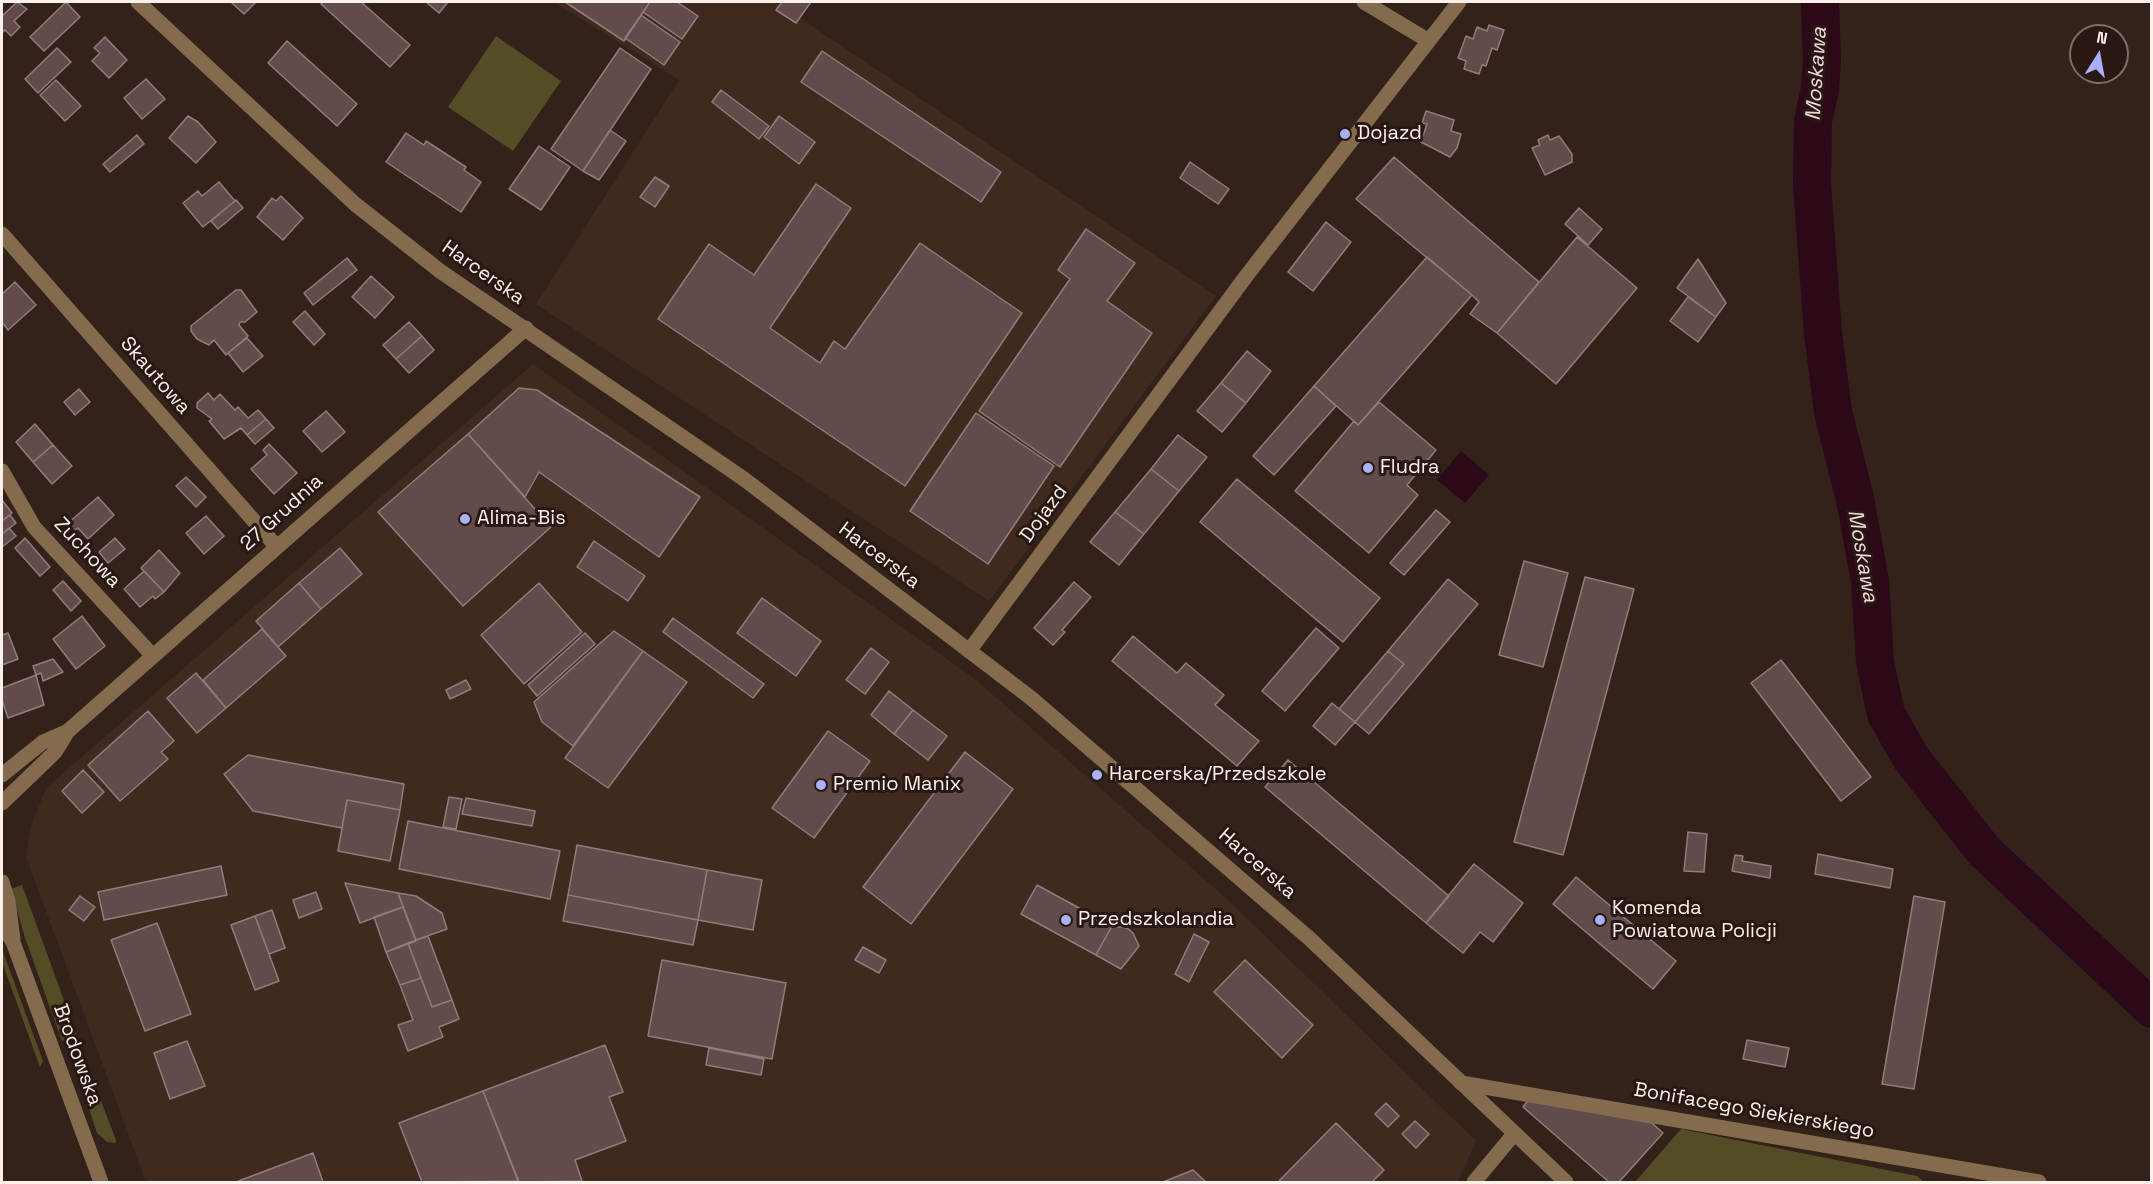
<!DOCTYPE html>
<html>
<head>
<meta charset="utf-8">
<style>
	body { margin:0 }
	#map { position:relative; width:2153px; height:1184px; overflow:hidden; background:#32221a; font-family:"Space Grotesk",sans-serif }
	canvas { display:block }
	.frame { position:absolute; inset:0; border:3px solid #fcf0ea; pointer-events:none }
	.north { position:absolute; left:2069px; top:24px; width:60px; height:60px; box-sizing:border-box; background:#281811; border:2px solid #7d6e68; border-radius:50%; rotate:11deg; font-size:16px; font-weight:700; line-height:24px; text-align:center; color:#fcf0ea }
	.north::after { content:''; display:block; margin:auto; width:21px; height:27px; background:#a7b1fc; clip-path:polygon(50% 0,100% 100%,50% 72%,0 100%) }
</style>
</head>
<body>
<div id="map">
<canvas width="2153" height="1184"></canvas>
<div class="frame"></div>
<div class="north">N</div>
</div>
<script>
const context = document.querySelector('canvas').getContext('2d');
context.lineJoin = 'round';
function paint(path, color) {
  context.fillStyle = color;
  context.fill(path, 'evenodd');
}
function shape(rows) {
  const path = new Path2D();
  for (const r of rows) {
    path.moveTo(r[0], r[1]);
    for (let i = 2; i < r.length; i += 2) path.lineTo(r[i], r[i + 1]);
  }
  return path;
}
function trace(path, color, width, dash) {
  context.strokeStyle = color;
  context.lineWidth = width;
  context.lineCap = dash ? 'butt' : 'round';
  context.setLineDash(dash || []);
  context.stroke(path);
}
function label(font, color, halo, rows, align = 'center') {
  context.font = font + ' "Space Grotesk",sans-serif';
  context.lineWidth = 6;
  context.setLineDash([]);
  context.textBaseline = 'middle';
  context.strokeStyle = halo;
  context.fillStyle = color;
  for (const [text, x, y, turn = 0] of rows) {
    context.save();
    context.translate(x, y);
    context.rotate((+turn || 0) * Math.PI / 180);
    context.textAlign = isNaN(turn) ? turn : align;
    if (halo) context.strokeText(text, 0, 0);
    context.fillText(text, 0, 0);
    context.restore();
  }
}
const built = shape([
	[554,2,776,2,1216,296,989,601,536,304,679,80],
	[533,364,975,679,1227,899,1476,1141,1458,1182,146,1182,26,857,31,826,46,788]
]);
const green = shape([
	[496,36,561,81,513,151,448,107],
	[22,885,77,1036,62,1041,25,938,11,889],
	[2,949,43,1061,40,1067,2,962],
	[96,1088,116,1140,116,1143,107,1142,97,1133,87,1103,90,1095],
	[1681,1129,1917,1176,1924,1182,1635,1182]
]);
const water = shape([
	[1461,451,1489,475,1465,503,1437,480]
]);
const river = shape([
	[1820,2,1822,60,1820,89,1813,121,1812,185,1823,333,1833,412,1855,499,1870,581,1875,662,1886,714,1911,758,1984,851,2152,1009]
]);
const building = shape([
	[17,2,27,9,14,21,20,27,11,36,5,30,2,33,2,16,17,2],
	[66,2,80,17,44,51,30,37,66,2],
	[231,2,256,2,244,14,231,2],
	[323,2,361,2,410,45,390,67,321,4,323,2],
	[426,2,448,2,439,13,426,2],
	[565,2,650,2,624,41,565,2],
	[650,2,677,2,698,16,682,39,643,12,650,2],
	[782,2,811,2,796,23,776,10,782,2],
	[641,15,680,42,664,65,625,38,641,15],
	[1489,25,1504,30,1497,50,1492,48,1486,66,1482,65,1479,74,1464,69,1466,61,1458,58,1466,36,1473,39,1477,27,1487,31,1489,25],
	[105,37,127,60,109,78,92,61,100,53,94,48,105,37],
	[287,41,357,104,337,126,268,63,287,41],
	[57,48,71,62,38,93,25,79,57,48],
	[620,48,651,69,583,171,551,149,620,48],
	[822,51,1001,172,981,202,801,82,822,51],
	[146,79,165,99,142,119,124,98,146,79],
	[56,80,81,106,65,121,40,95,56,80],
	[721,90,769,126,759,139,712,102,721,90],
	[1426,111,1454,120,1451,131,1461,134,1457,148,1450,157,1421,142,1427,124,1422,123,1426,111],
	[188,116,198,122,216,142,196,163,169,138,188,116],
	[779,116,815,142,799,164,764,137,779,116],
	[610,130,626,141,599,180,583,171,610,130],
	[406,133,424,145,426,141,466,167,464,170,481,182,461,212,386,162,406,133],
	[137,135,144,144,110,172,103,164,137,135],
	[1548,135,1550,140,1559,136,1572,154,1572,162,1545,175,1532,148,1540,145,1538,140,1548,135],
	[539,146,570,167,541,210,509,189,539,146],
	[1394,157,1539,282,1497,333,1470,314,1479,302,1472,295,1356,199,1394,157],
	[1190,162,1229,189,1218,204,1180,178,1190,162],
	[655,177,669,186,655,207,640,197,655,177],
	[219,182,235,201,203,227,183,203,198,191,202,196,219,182],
	[816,184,851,208,770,328,820,363,834,341,845,349,920,243,1022,313,905,486,658,319,709,244,754,275,816,184],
	[281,196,303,218,283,240,257,217,272,198,276,201,281,196],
	[236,200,243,208,218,229,211,221,236,200],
	[1579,208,1602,229,1588,245,1565,224,1579,208],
	[1326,222,1351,242,1313,291,1288,272,1326,222],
	[1086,229,1135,263,1107,301,1152,333,1060,467,979,411,1070,279,1058,270,1086,229],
	[1577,237,1637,288,1556,384,1497,333,1577,237],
	[1427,257,1472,295,1358,425,1314,386,1427,257],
	[347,258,357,270,313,305,304,293,347,258],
	[1698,259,1726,303,1716,317,1677,288,1698,259],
	[371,276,394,297,375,318,352,297,371,276],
	[15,282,36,305,8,330,2,322,2,294,15,282],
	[236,290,241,290,257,312,245,322,240,322,239,325,248,336,226,355,214,340,209,345,197,339,191,331,191,326,236,290],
	[1688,297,1716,317,1698,342,1670,321,1688,297],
	[305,311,325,334,314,345,293,322,305,311],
	[409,322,422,336,396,359,383,345,409,322],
	[422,336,434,350,409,373,396,359,422,336],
	[247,338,263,356,243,372,228,353,247,338],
	[1247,351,1271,371,1246,403,1221,383,1247,351],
	[1221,383,1246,403,1222,432,1197,411,1221,383],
	[1314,386,1336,406,1274,475,1253,456,1314,386],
	[519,388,537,390,700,497,659,557,539,472,525,497,468,434,519,388],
	[79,389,90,402,75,415,64,402,79,389],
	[208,393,214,400,220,394,235,410,238,407,248,418,258,410,266,419,247,435,241,428,224,439,209,421,212,419,197,408,197,403,208,393],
	[1379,402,1436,450,1407,485,1418,495,1369,553,1295,491,1354,421,1358,425,1379,402],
	[326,411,345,432,322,452,303,431,326,411],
	[976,413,1054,466,988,564,910,511,976,413],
	[266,419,274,428,255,444,247,435,266,419],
	[35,424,53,445,33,462,16,442,35,424],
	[468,434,551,527,463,606,378,512,468,434],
	[1178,435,1207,457,1179,491,1151,469,1178,435],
	[269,444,297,473,274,494,251,469,267,455,263,450,269,444],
	[53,445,72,466,52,484,33,462,53,445],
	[1151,469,1179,491,1144,534,1115,512,1151,469],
	[186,477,206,497,196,507,176,486,186,477],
	[1237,479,1380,598,1343,642,1200,522,1237,479],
	[98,497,114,515,88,539,78,528,73,532,67,524,98,497],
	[2,500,12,513,2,521,2,500],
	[1436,510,1450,522,1404,575,1390,563,1436,510],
	[1115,512,1144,534,1119,565,1090,542,1115,512],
	[10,515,16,523,2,534,2,521,10,515],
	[206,516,224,536,204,554,186,533,206,516],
	[9,528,16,536,2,547,2,534,9,528],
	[25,538,50,567,40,576,15,548,25,538],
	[115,538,125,549,108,563,99,552,115,538],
	[594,541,645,576,628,601,577,567,594,541],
	[340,548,362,574,321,609,299,583,340,548],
	[159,550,180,573,164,592,141,568,159,550],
	[1524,561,1568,573,1543,667,1499,655,1524,561],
	[144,571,164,592,155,599,153,596,140,607,124,589,144,571],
	[1585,577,1634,589,1563,855,1514,842,1585,577],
	[1448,579,1478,604,1369,734,1355,722,1404,664,1388,651,1448,579],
	[63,581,81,601,71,611,53,590,63,581],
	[1074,582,1091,597,1062,630,1065,632,1053,645,1034,628,1074,582],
	[299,583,321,609,278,647,256,621,299,583],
	[539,583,582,632,524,684,481,635,539,583],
	[762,598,821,641,796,676,737,633,762,598],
	[82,616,105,646,76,669,53,639,82,616],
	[673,618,764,684,753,698,663,632,673,618],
	[1316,628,1339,648,1285,711,1262,691,1316,628],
	[262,629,286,656,226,708,203,680,262,629],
	[614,631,643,651,573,746,542,722,534,702,614,631],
	[8,633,18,659,2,665,2,635,8,633],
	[585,633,595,644,537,696,528,685,585,633],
	[1133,636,1177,673,1186,663,1224,695,1215,705,1259,741,1237,766,1112,661,1133,636],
	[871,648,889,662,865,694,846,680,871,648],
	[643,651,687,682,608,788,565,758,643,651],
	[1388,651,1404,664,1355,722,1339,709,1388,651],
	[53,659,63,672,43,681,41,673,36,675,33,666,53,659],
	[1781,660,1871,777,1841,801,1751,683,1781,660],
	[196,673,226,708,197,733,167,698,196,673],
	[36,675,44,705,8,718,2,700,2,688,36,675],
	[466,680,471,689,450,699,446,690,466,680],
	[889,691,913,710,894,734,871,715,889,691],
	[1332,703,1355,722,1335,745,1313,726,1332,703],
	[913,710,947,736,928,760,894,734,913,710],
	[148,711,174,741,161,752,168,759,120,801,88,765,148,711],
	[828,731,870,761,814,838,772,808,828,731],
	[965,752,1013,789,911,924,863,887,965,752],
	[248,755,404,784,400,810,347,800,342,828,253,811,224,774,248,755],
	[1288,760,1449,896,1426,923,1265,787,1288,760],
	[83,770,104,792,82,813,62,791,83,770],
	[449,797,462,799,456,829,443,827,449,797],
	[466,798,535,811,532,826,462,814,466,798],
	[347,800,400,810,390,861,338,851,347,800],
	[408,821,560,851,550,899,399,869,408,821],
	[1688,832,1707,834,1704,872,1684,871,1688,832],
	[577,845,707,870,698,920,568,895,577,845],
	[1818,854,1893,869,1890,888,1815,874,1818,854],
	[1735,855,1743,856,1742,861,1771,866,1770,878,1732,871,1735,855],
	[1474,864,1523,903,1493,942,1480,932,1463,953,1426,923,1474,864],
	[221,866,227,895,104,920,98,892,221,866],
	[707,870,762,880,753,930,698,920,707,870],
	[1576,877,1676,961,1653,989,1553,904,1576,877],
	[345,883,398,893,403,907,360,923,345,883],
	[1037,885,1112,926,1096,955,1021,914,1037,885],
	[316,892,322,909,299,918,293,900,316,892],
	[398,893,416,896,442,913,447,929,416,940,398,893],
	[568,895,698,920,693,945,563,921,568,895],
	[80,896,95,907,84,921,69,910,80,896],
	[1914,896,1945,902,1914,1089,1882,1084,1914,896],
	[403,907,416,941,386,952,374,917,403,907],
	[272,910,285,948,269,954,255,916,272,910],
	[255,916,279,981,255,990,231,925,255,916],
	[157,923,191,1014,145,1031,111,940,157,923],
	[1112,926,1127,928,1133,933,1139,946,1121,969,1096,955,1112,926],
	[1194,934,1209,942,1189,982,1175,974,1194,934],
	[428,936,452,1000,432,1007,408,943,428,936],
	[408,943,421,978,400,985,386,952,408,943],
	[863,947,886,960,879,973,855,960,863,947],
	[662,960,786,983,772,1059,648,1036,662,960],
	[1245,960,1313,1025,1282,1058,1214,992,1245,960],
	[421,978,432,1007,452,1000,459,1019,439,1027,443,1037,408,1051,398,1025,413,1020,400,985,421,978],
	[1747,1040,1789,1048,1785,1067,1743,1059,1747,1040],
	[187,1041,205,1086,170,1099,154,1053,187,1041],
	[605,1045,623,1092,609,1097,626,1141,575,1160,582,1181,519,1182,483,1091,605,1045],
	[709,1048,764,1059,761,1075,706,1065,709,1048],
	[483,1091,518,1181,422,1182,399,1123,483,1091],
	[1528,1100,1652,1123,1663,1133,1619,1182,1609,1182,1523,1107,1528,1100],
	[1386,1103,1399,1116,1388,1127,1375,1114,1386,1103],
	[1415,1121,1429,1134,1416,1148,1402,1134,1415,1121],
	[1336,1123,1384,1170,1372,1182,1278,1182,1336,1123],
	[313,1153,323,1182,236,1182,313,1153],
	[1193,1170,1206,1182,1163,1182,1193,1170]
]);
const minor = shape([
	[1364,2,1429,41],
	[2,234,276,546],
	[2,471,34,527,153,656],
	[969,651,1247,275,1459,2],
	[2,775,43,742,68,731],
	[2,803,55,752,68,731,526,328],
	[1461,1083,2039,1182],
	[1474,1182,1514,1134]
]);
const tertiary = shape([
	[138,2,355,204,440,271,744,479,1031,698,1310,939,1566,1182],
	[2,882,8,901,13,939],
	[2,924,13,942,101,1182]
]);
const markers = [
	[1345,134,6,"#a7b1fc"],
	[1368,468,6,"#a7b1fc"],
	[465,519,6,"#a7b1fc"],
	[1097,775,6,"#a7b1fc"],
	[821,785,6,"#a7b1fc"],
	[1066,920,6,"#a7b1fc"],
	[1600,920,6,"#a7b1fc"]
];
const poiNames = [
	["Dojazd",1357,134],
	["Fludra",1380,468],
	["Alima-Bis",477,519],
	["Harcerska/Przedszkole",1109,775],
	["Premio Manix",833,785],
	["Komenda",1612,909],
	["Powiatowa Policji",1612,932],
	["Przedszkolandia",1078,920]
];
const streetNames = [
	["Harcerska",483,273,35],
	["Skautowa",155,376,49],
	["27 Grudnia",282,513,-42],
	["Dojazd",1044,514,-54],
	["Zuchowa",87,553,47],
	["Harcerska",879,556,37],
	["Harcerska",1257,864,41],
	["Brodowska",77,1055,70],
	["Bonifacego Siekierskiego",1754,1111,10]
];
const waterNames = [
	["Moskawa",1817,74,-86],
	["Moskawa",1862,556,80]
];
paint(built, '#40291e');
paint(green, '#544c27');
paint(water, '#2c0919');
trace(river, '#2c0919', 38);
paint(building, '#624c4b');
trace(building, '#937b7a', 1.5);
trace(minor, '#846b4d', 15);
trace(tertiary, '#846b4d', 15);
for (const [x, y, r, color] of markers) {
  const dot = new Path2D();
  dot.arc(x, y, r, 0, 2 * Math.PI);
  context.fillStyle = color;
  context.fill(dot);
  trace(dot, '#281811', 2);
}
label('20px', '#fcf0ea', '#281811', poiNames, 'left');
label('20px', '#fcf0ea', '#281811', streetNames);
label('italic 21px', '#f6d8e2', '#281811', waterNames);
</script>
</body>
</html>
